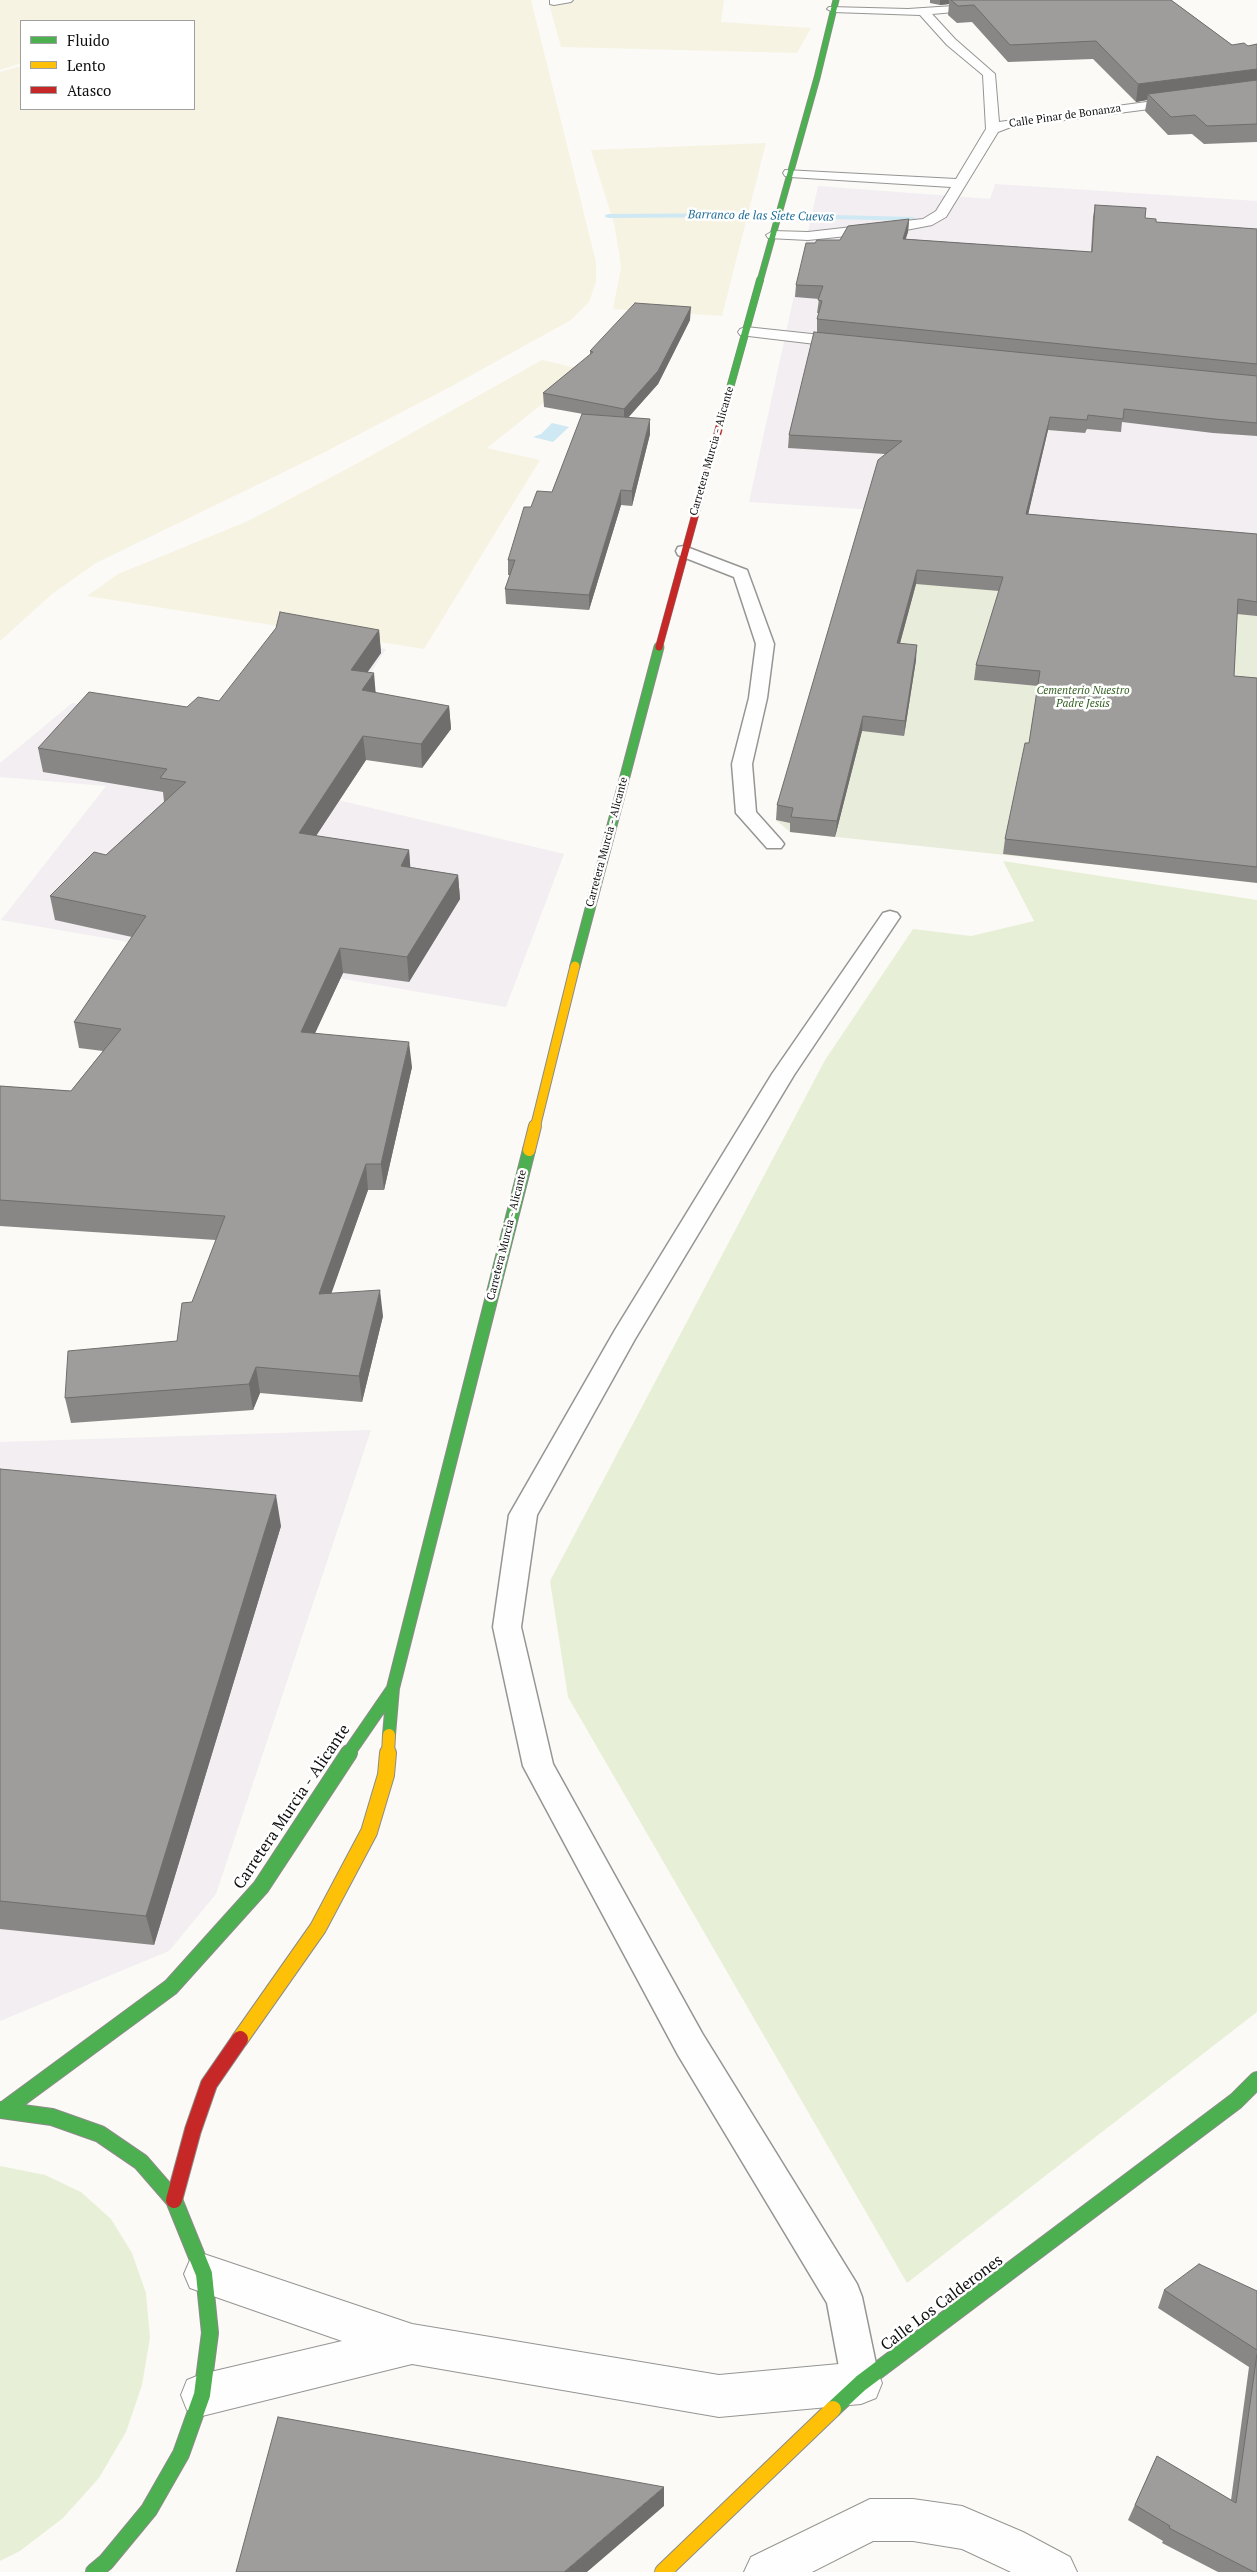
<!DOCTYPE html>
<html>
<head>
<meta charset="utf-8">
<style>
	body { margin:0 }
	#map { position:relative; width:1257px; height:2572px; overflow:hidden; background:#fbfaf6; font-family:"PT Serif",serif }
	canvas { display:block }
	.legend { position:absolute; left:20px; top:20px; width:175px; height:90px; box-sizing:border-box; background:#fff; border:1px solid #9f9f9f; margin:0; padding:6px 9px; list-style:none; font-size:15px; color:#0f0f0f }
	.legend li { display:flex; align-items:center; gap:10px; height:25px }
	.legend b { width:25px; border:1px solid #9f9f9f }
</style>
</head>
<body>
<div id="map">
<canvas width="1257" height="2572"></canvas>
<ul class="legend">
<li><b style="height:6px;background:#4caf50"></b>Fluido</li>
<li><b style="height:6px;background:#ffc107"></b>Lento</li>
<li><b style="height:6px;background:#c62828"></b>Atasco</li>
</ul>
</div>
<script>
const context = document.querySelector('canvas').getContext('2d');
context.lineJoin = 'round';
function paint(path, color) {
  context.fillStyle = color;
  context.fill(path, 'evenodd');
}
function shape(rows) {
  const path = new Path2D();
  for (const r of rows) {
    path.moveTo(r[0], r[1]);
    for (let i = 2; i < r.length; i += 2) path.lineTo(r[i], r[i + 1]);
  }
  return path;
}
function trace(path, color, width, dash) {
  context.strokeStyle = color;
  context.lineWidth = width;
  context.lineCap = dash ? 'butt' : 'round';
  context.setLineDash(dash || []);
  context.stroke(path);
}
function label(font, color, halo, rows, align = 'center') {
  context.font = font + ' "PT Serif",serif';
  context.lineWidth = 5;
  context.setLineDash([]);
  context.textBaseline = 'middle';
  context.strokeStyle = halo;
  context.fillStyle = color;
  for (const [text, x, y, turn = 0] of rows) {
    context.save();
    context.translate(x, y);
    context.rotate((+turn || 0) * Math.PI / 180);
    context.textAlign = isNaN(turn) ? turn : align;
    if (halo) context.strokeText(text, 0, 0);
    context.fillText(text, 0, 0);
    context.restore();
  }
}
const industrial = shape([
	[995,184,1257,201,1257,534,749,502,818,186,990,199],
	[282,636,386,649,296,790,564,854,506,1007,1,920,106,786,0,777,0,763,72,703,216,721],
	[371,1430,216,1894,169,1951,0,2021,0,1442]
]);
const farmland = shape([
	[0,0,531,0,596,262,596,282,589,302,571,320,450,387,323,453,96,563,52,594,0,641,0,72,21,66,21,109,194,109,194,21,21,21,21,63,0,70],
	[576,0,724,0,721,22,811,28,797,53,561,47,549,4],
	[766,143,722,316,613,309,621,268,619,252,614,224,591,150],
	[542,360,585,370,487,448,540,460,424,649,87,596,118,574,248,521,358,463]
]);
const green = shape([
	[1003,861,1257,900,1257,2012,907,2283,568,1697,550,1581,825,1060,913,929,971,936,1034,921],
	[0,2166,45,2175,81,2192,111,2219,132,2253,146,2293,150,2338,142,2385,126,2432,99,2478,63,2518,20,2551,0,2561]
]);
const cemetery = shape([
	[868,515,1257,548,1257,882,790,832,776,820]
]);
const water = shape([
	[552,423,569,427,553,442,533,437,541,434]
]);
const stream = shape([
	[755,213,913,217,917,219,913,221,755,217,608,218,604,216,608,214,755,213]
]);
const lane = shape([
	[684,546,747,570,774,644,767,698,752,764,756,812,781,840,784,844,781,848,767,848,736,813,732,764,749,698,756,644,734,577,678,555,676,551,678,547,684,546],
	[890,911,897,913,900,917,794,1075,635,1339,537,1515,521,1627,553,1764,702,2033,857,2284,862,2297,880,2383,874,2396,861,2402,848,2396,842,2383,827,2303,678,2055,523,1766,493,1627,509,1515,513,1508,615,1330,772,1074,883,913,890,911]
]);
const street = shape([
	[550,0,573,0,571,2,554,5,550,4,550,0],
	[984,4,990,7,988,9,932,14,955,39,995,74,999,122,1257,87,1257,95,1011,127,998,132,946,217,932,225,906,230,808,240,768,238,766,235,773,231,808,232,923,219,936,211,951,187,790,177,785,176,783,173,785,170,956,179,986,129,983,75,947,45,920,15,833,12,827,9,829,7,908,9,984,4],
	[746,327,849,338,857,343,849,348,740,335,738,332,740,329,746,327],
	[204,2254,412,2324,719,2375,861,2362,876,2368,882,2383,876,2398,861,2404,719,2417,412,2364,202,2416,187,2410,181,2395,187,2380,202,2374,342,2341,190,2288,184,2274,190,2260,204,2254],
	[870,2499,913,2499,962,2506,1023,2532,1070,2557,1077,2572,1011,2572,962,2549,913,2541,873,2541,812,2572,744,2572,751,2557,870,2499]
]);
const fastFar4 = shape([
	[760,281,817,78,836,0]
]);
const fastFar3 = shape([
	[725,406,760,280]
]);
const fastFar2 = shape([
	[575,966,659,647]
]);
const fastFar1 = shape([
	[389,1735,393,1688,529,1150],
	[348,1754,392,1690]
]);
const fast = shape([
	[0,2110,52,2117,100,2134,141,2162,174,2200,204,2274,210,2333,202,2395,181,2454,149,2510,106,2562,94,2572],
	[4,2110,171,1987,261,1887,349,1753],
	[833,2409,861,2383,1236,2101,1257,2080]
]);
const slowFar2 = shape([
	[535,1128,575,966]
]);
const slowFar1 = shape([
	[529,1150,535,1126],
	[388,1754,389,1735]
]);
const slow = shape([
	[240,2039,318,1928,369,1832,386,1775,388,1753],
	[663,2572,833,2409]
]);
const jamFar1 = shape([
	[659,647,725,406]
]);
const jam = shape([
	[174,2200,193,2130,209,2084,240,2039]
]);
const wall = shape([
	[930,0,1171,0,1232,45,1248,46,1257,44,1257,142,1204,144,1192,134,1168,135,1145,111,1147,100,1136,102,1093,59,1008,62,972,22,957,23,948,15,949,4,940,5,930,3],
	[1095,205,1145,218,1156,222,1257,229,1257,436,1213,433,1122,422,1121,432,1087,429,1085,433,1048,430,1028,514,1257,534,1257,616,1237,614,1234,676,1257,678,1257,883,1003,854,1005,839,1029,743,1038,686,974,680,976,665,999,591,916,584,900,643,916,660,904,736,862,731,835,837,790,832,790,823,776,820,777,805,885,454,788,448,789,435,817,332,817,319,819,313,817,313,819,299,795,297,796,285,815,243,840,240,909,219,908,232,905,239,1091,252,1093,217],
	[690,320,658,384,628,418,650,434,632,506,621,505,589,610,506,604,505,589,510,575,508,575,508,560,531,507,552,492,583,414,544,407,543,393,590,355,590,351],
	[379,630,381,653,367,672,376,693,449,706,451,729,422,768,366,760,316,836,409,850,410,867,458,875,460,899,409,982,343,973,315,1033,412,1067,384,1190,368,1190,331,1293,383,1316,362,1402,260,1393,253,1410,71,1423,65,1398,177,1341,216,1240,0,1226,0,1086,71,1091,103,1051,79,1048,74,1022,132,937,55,920,50,896,106,855,164,802,163,792,43,772,38,748,187,707,219,701],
	[0,1469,281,1526,154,1945,0,1929],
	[1164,2290,1257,2291,1257,2572,1218,2572,1162,2543,1163,2541,1128,2520,1157,2456,1231,2500,1249,2367,1158,2308]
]);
const shadedWall = shape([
	[940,0,949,0,949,4,940,5],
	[1257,69,1257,86,1148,94,1147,100,1136,102,1138,84],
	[909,219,908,232,902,251,903,239],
	[691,307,690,320,658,384,624,422,624,409],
	[1050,417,1048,430,1025,528,1026,514],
	[650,419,650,434,632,506,632,491],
	[621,490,621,505,589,610,589,595],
	[917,570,916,584,896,658,897,643],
	[379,630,381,653,353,693,351,670],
	[917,645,916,660,904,736,905,721],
	[374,673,376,697,362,690],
	[449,706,451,729,422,768,421,744],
	[863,716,862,731,835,837,837,821],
	[363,736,366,760,302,857,299,833],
	[409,850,411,875,401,866],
	[458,875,460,899,409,982,407,957],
	[340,948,343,973,304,1057,301,1032],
	[409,1042,412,1067,384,1190,381,1164],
	[366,1164,368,1190,322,1320,319,1294],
	[380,1290,383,1316,362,1402,359,1376],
	[256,1367,260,1393,253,1410,249,1384],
	[276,1495,281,1526,154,1945,146,1916],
	[664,2487,664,2506,587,2572,564,2572]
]);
const building = shape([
	[951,0,1171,0,1232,45,1244,43,1248,46,1257,44,1257,69,1138,84,1096,41,1010,45,974,5,958,6,951,0],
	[1257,80,1257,124,1207,126,1195,115,1171,117,1148,94,1257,80],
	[1095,205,1146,208,1145,218,1156,219,1156,222,1257,229,1257,364,817,319,822,301,818,300,823,286,796,285,806,243,815,243,817,240,840,240,848,226,909,219,903,239,1092,252,1095,205],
	[635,303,691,307,658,371,624,409,543,393,593,352,590,351,635,303],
	[814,332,1257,376,1257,423,1215,419,1124,409,1123,419,1088,415,1087,420,1050,417,1026,514,1257,534,1257,602,1238,599,1234,676,1257,678,1257,867,1005,839,1025,743,1029,743,1040,671,976,665,1003,577,917,570,897,643,917,645,905,721,863,716,837,821,791,817,793,808,777,805,878,460,902,441,789,435,814,332],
	[582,414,650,419,632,491,621,490,589,595,505,589,515,560,508,560,524,507,531,507,537,491,552,492,582,414],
	[280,612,379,630,351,670,374,673,362,690,449,706,421,744,363,736,299,833,409,850,401,866,458,875,407,957,340,948,301,1032,409,1042,381,1164,366,1164,319,1294,380,1290,359,1376,256,1367,249,1384,65,1398,68,1351,177,1341,182,1303,192,1302,225,1216,0,1200,0,1086,71,1091,121,1029,74,1022,146,916,50,896,94,852,106,855,186,782,160,778,167,769,38,748,89,692,187,707,198,697,219,701,276,628,280,612],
	[0,1469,276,1495,146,1916,0,1901,0,1469],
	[1199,2264,1257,2291,1257,2350,1164,2290,1199,2264],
	[1257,2354,1257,2572,1254,2572,1169,2528,1170,2526,1135,2505,1157,2456,1236,2503,1257,2354],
	[278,2417,664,2487,564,2572,236,2572,278,2417]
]);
const farStreetnames = [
	["Calle Pinar de Bonanza",1065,116,-8],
	["Carretera Murcia - Alicante",712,451,-74],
	["Carretera Murcia - Alicante",607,842,-75],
	["Carretera Murcia - Alicante",507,1235,-76]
];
const farParknames = [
	["Cementerio Nuestro",1083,691],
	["Padre Jesús",1083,704]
];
const farWaternames = [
	["Barranco de las Siete Cuevas",761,216,1]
];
const nearStreetnames = [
	["Carretera Murcia - Alicante",292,1807,-56],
	["Calle Los Calderones",942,2303,-37]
];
paint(industrial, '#f2eef1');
paint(farmland, '#f7f3e3');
paint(green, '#e7f0d7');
paint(cemetery, '#e8ecda');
paint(water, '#cee9f3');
paint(stream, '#cee9f3');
trace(lane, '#959593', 3);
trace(street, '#959593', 2);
trace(fastFar4, '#8c8b8a', 7);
trace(fastFar3, '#8c8b8a', 8);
trace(fastFar2, '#8c8b8a', 11);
trace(fastFar1, '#8c8b8a', 14);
trace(fast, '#8c8b8a', 18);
trace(slowFar2, '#8c8b8a', 11);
trace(slowFar1, '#8c8b8a', 14);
trace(slow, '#8c8b8a', 18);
trace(jamFar1, '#8c8b8a', 8);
trace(jam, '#8c8b8a', 18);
paint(lane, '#fefefe');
paint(street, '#fefefe');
trace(fastFar4, '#4caf50', 5.5);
trace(fastFar3, '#4caf50', 7);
trace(fastFar2, '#4caf50', 9);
trace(fastFar1, '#4caf50', 12);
trace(fast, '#4caf50', 16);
trace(slowFar2, '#ffc107', 9);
trace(slowFar1, '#ffc107', 12);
trace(slow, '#ffc107', 16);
trace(jamFar1, '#c62828', 7);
trace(jam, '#c62828', 16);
paint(wall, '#898785');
paint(shadedWall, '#6f6e6c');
paint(building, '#9f9d9b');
trace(building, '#6f6e6c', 1);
label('11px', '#0f0f0f', '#fff', farStreetnames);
label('italic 11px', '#366323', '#fff', farParknames);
label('italic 12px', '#206f99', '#fff', farWaternames);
label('16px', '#0f0f0f', '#fff', nearStreetnames);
</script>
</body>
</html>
